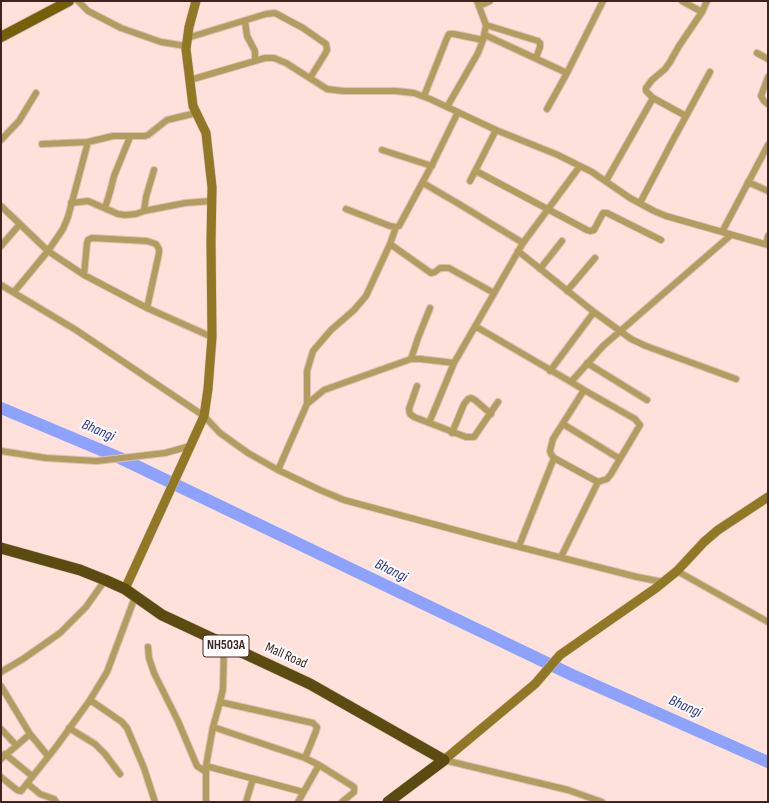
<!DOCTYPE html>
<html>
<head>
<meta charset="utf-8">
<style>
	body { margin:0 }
	#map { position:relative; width:769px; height:803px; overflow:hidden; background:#fee1db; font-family:"Sofia Sans Condensed",sans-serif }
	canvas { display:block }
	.frame { position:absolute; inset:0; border:2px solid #3f241f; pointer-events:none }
</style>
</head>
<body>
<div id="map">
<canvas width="769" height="803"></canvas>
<div class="frame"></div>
</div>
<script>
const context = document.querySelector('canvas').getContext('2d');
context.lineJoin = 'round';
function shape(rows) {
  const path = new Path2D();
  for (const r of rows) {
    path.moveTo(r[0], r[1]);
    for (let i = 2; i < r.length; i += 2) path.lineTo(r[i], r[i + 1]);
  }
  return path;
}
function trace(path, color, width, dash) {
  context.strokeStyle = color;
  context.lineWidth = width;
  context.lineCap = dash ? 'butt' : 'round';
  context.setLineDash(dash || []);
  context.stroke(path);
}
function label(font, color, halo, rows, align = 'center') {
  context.font = font + ' "Sofia Sans Condensed",sans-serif';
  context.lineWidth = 4;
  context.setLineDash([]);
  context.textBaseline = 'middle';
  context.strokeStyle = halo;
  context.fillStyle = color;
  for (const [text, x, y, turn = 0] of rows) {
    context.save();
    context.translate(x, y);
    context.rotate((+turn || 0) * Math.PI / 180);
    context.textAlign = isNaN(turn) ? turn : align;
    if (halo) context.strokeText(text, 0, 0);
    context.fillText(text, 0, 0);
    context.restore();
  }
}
const river = shape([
	[1,408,120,458,572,675,768,762]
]);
const street = shape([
	[78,1,88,11,121,28,161,42,186,46],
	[477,1,486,25],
	[682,1,702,12],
	[479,6,490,1],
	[245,21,247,36,255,51,255,61],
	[485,35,567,73,603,1],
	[187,38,266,14,275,13,303,28,326,44,327,50,325,54,310,78],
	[757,53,768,59],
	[768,77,761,96,764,101,768,104],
	[190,80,265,58,274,58,286,63,327,89,343,91,396,91,414,93,430,99,496,130,558,155,592,172,630,198,654,211,666,216,768,245],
	[424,96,447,38,449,34,454,34,483,40],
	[447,107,478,53,483,40,486,25,538,41,540,43,540,47,536,58],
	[547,109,567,73],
	[686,116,653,98,646,91,646,88,652,80,665,69,670,62,679,46,702,12,707,1],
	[1,140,19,121,36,93],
	[42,144,88,142,113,136,145,136,148,135,167,120,196,113],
	[382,150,432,166],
	[154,170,146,197,144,211,185,203,211,201],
	[476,171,587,230,590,231,594,230,603,213,607,213,661,240],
	[470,181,496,130],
	[606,181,653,98],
	[748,182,768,191],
	[423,183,459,204,523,243],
	[71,203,88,201,118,214,125,215,136,214,144,211],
	[640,203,672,142,710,72],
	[1,206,48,251,84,275,147,308,212,337],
	[105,208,110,192,114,176,130,137],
	[346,209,390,226,396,227,399,226,433,163,458,112],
	[722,232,768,145],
	[390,244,431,273,435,272,440,268,449,268,494,293],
	[766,244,768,236],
	[1,246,20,224],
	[518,251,594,312,631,339,646,346,736,379],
	[540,269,562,241],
	[84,275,87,243,88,240,92,238,147,241,156,244,159,249,159,253,147,308],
	[1,285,76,330,204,416,220,433,248,453,278,470,320,490,344,500,496,541,637,577,663,582],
	[567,291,595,258],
	[14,292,48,251,63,229,68,217,88,142],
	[475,326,571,382,603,346,731,235],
	[411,359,418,338,430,308],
	[587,363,647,400],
	[550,371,594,312],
	[571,382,584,390],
	[417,386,409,409,410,414,414,417,466,437,474,437,498,402],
	[584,390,635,419,640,425,611,474,607,479,598,482,554,458,551,454,550,451,553,439,584,390],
	[307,404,307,371,313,351,331,330,354,310,366,296,390,244,396,227],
	[429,423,454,363],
	[563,424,620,459],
	[452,433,464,404,468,399,471,398,475,400,491,414],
	[1,451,46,458,97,461,165,453,190,446],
	[278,470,307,404,324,390,411,359,421,359,454,363,523,243,580,166],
	[519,546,554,458],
	[561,557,598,482],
	[677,571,768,622],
	[148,647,149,658,154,673,178,721,197,766,206,772],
	[1,672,23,659,60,633,86,607,105,580],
	[1,686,30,734,1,759],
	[90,700,122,722,127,728,144,768,155,802],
	[220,702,313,723,317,727,316,731,305,758],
	[213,727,305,758,319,765,354,787,354,792,342,802],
	[69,728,95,744,105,754,120,774],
	[1,729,16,745],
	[30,734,48,756],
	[5,754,32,776],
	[444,760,568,790,602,802],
	[206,766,303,792],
	[1,777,17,790,21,791,56,747,90,700,107,672,135,597],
	[28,784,40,794,54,799,56,802],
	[206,802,206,766,213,727,220,702,223,689,224,645],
	[246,802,253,779],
	[298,802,319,765]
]);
const secondary = shape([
	[125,589,204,416,208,389,212,337,211,242,212,187,206,133,193,106,186,49,189,27,196,1],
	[444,760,535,684,560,655,656,588,677,571,704,542,718,530,768,497]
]);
const primary = shape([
	[1,37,69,1]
]);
const highway = shape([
	[1,548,80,570,105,580,125,589,162,615,310,684,444,760,388,802]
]);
const shields = [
	[226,646,46]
];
const shieldNames = [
	["NH503A",226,646]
];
const streetNames = [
	["Mall Road",286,656,24]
];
const waterNames = [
	["Bhangi",98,431,23],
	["Bhangi",391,571,26],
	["Bhangi",685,707,24]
];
trace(river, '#8ca2fc', 12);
trace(street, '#dcbfb9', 8);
trace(secondary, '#dcbfb9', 10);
trace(primary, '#dcbfb9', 12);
trace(highway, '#dcbfb9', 12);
trace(street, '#b29d5e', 6);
trace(secondary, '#917824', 9);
trace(primary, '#765f09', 10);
trace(highway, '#5c4b11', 11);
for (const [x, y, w] of shields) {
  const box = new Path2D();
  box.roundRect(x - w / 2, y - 11, w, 22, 3);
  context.fillStyle = '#fff';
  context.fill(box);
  trace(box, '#3f241f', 1);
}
label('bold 13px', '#3f241f', null, shieldNames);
label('14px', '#3f241f', '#fff', streetNames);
label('italic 15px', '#2a3499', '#fff', waterNames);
</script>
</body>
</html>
